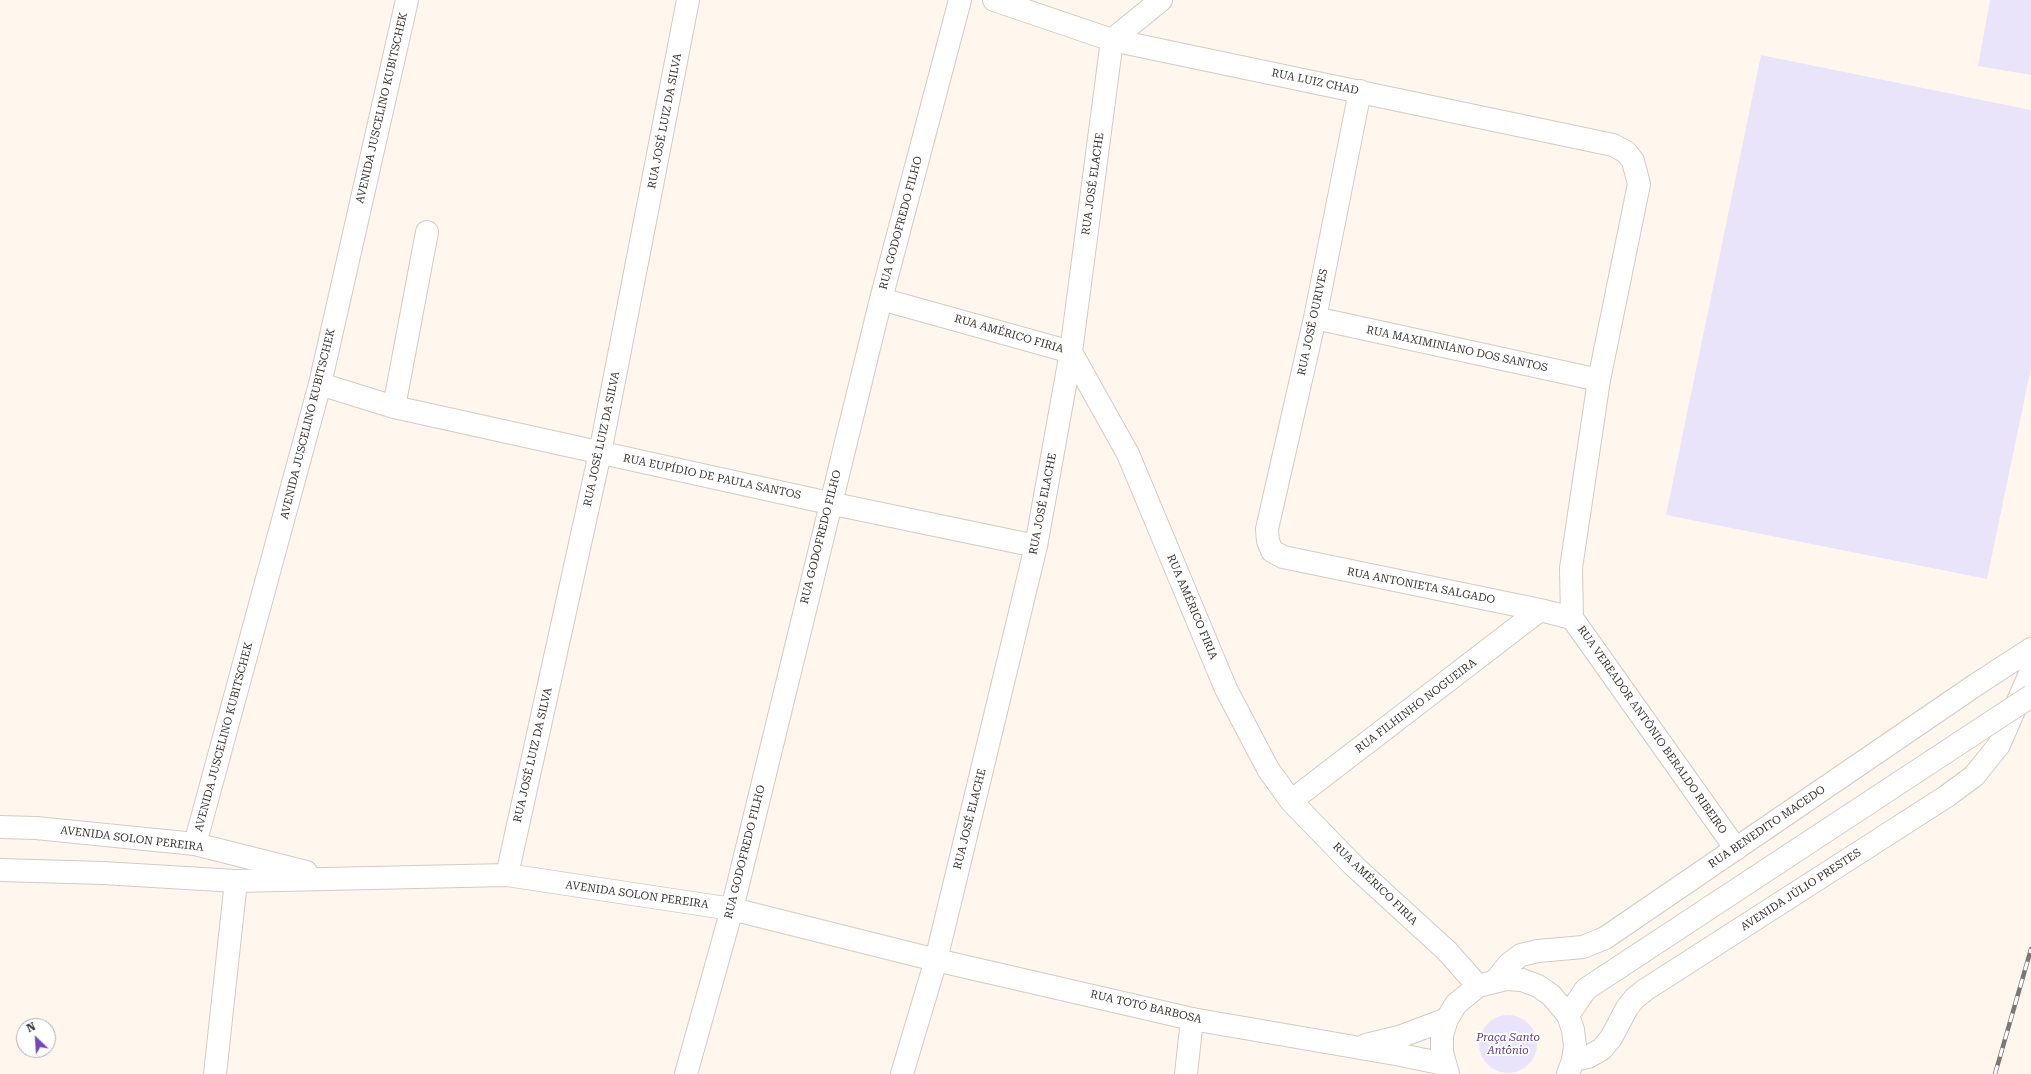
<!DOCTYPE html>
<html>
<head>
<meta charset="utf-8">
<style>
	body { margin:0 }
	#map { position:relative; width:2031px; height:1074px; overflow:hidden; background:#fff7ee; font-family:"Roboto Serif",serif }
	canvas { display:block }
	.north { position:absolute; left:16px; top:1018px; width:40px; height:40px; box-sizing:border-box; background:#fff; border:1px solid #afaead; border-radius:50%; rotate:335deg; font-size:11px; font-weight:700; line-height:16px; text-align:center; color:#383532 }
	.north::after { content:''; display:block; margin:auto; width:14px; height:18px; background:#7445bd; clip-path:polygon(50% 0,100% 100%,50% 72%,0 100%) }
</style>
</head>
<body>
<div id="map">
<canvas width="2031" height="1074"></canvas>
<div class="north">N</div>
</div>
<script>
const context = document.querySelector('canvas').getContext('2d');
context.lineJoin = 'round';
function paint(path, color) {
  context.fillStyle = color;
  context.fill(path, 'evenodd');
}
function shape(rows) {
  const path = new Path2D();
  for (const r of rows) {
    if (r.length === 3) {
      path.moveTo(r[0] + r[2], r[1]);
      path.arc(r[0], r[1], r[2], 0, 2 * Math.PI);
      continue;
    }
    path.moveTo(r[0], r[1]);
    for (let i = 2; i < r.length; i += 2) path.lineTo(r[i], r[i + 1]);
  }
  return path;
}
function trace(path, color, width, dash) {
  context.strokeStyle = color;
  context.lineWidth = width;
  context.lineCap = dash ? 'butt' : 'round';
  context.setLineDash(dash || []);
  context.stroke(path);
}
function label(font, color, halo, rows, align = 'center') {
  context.font = font + ' "Roboto Serif",serif';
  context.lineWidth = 3.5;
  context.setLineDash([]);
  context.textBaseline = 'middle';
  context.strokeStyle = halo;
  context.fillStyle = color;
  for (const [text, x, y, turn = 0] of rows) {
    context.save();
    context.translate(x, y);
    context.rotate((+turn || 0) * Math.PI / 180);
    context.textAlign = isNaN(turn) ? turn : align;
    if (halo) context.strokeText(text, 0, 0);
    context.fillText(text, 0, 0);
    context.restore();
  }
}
const green = shape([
	[1990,0,2031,0,2031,75,1978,66],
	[1761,55,2031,110,2031,368,1987,579,1666,515],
	[1508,1044,29]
]);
const minor = shape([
	[994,0,1112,40,1613,145,1626,152,1633,161,1639,184,1599,380,1571,568,1572,618,1736,849],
	[1360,91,1315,318,1267,529,1268,541,1272,551,1283,557,1540,610,1572,618],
	[881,299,1071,352,1128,454,1226,689,1268,769,1291,801,1354,866,1447,951,1478,986],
	[1315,318,1599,380],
	[320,384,394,407,829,503,1036,546],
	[394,407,427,232],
	[1291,801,1540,610],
	[195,844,320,384,407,0],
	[507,875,600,453,688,0],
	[1496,980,1509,964,1521,955,1538,951,1583,947,1605,938,1977,684,2031,649],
	[1573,1060,1588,1057,1602,1049,1611,1038,1627,1008,1634,999,1645,990,1947,796,1974,776,1999,745,2031,671],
	[215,1074,236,881],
	[686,1074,732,909,881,299,960,0],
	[902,1074,936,960,1036,546,1071,352,1112,40,1161,0],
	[1186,1074,1192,1019]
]);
const major = shape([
	[0,827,36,828,195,844,306,872],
	[0,870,103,873,236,881,507,875,732,909,936,960,1192,1019,1401,1055,1444,1064],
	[1568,1015,1586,989,1621,966],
	[1366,1045,1399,1037,1447,1019],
	[1448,1074,1442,1052,1442,1035,1447,1019,1456,1004,1478,986,1506,979,1522,980,1538,986,1551,995,1568,1015,1573,1030,1575,1046,1573,1060,1568,1074]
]);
const rail = shape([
	[1995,1074,2031,949]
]);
const majorBridge = shape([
	[1621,966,2031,696]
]);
const streetNames = [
	["RUA LUIZ CHAD",1315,82,12],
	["AVENIDA JUSCELINO KUBITSCHEK",382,108,-77],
	["RUA JOSÉ LUIZ DA SILVA",665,121,-79],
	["RUA JOSÉ ELACHE",1093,184,-82],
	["RUA GODOFREDO FILHO",901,223,-75],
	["RUA JOSÉ OURIVES",1313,322,-78],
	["RUA AMÉRICO FIRIA",1009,334,16],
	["RUA MAXIMINIANO DOS SANTOS",1457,349,12],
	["AVENIDA JUSCELINO KUBITSCHEK",308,424,-76],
	["RUA JOSÉ LUIZ DA SILVA",602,439,-78],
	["RUA EUPÍDIO DE PAULA SANTOS",712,477,12],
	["RUA JOSÉ ELACHE",1043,504,-79],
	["RUA GODOFREDO FILHO",821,537,-76],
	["RUA ANTONIETA SALGADO",1421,586,11],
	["RUA AMÉRICO FIRIA",1192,607,67],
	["RUA FILHINHO NOGUEIRA",1416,706,-37],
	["RUA VEREADOR ANTÔNIO BERALDO RIBEIRO",1652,730,55],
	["AVENIDA JUSCELINO KUBITSCHEK",224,737,-75],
	["RUA JOSÉ LUIZ DA SILVA",533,755,-77],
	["RUA JOSÉ ELACHE",970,819,-76],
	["RUA BENEDITO MACEDO",1767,827,-34],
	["AVENIDA SOLON PEREIRA",132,839,7],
	["RUA GODOFREDO FILHO",745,852,-76],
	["RUA AMÉRICO FIRIA",1375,884,44],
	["AVENIDA JÚLIO PRESTES",1801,890,-33],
	["AVENIDA SOLON PEREIRA",637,895,8],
	["RUA TOTÓ BARBOSA",1146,1007,13]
];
const parkNames = [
	["Praça Santo",1508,1038],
	["Antônio",1508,1051]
];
paint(green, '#eae4fb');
trace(minor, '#d3cbc2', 24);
trace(major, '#d3cbc2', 24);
trace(minor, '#fff', 22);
trace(major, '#fff', 22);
trace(rail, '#7d7873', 4.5);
trace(rail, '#fff', 3, [9]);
trace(majorBridge, '#d3cbc2', 24, []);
trace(majorBridge, '#fff', 22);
label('11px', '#383532', '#fff', streetNames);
label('italic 11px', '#593a8e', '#fff', parkNames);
</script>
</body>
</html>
